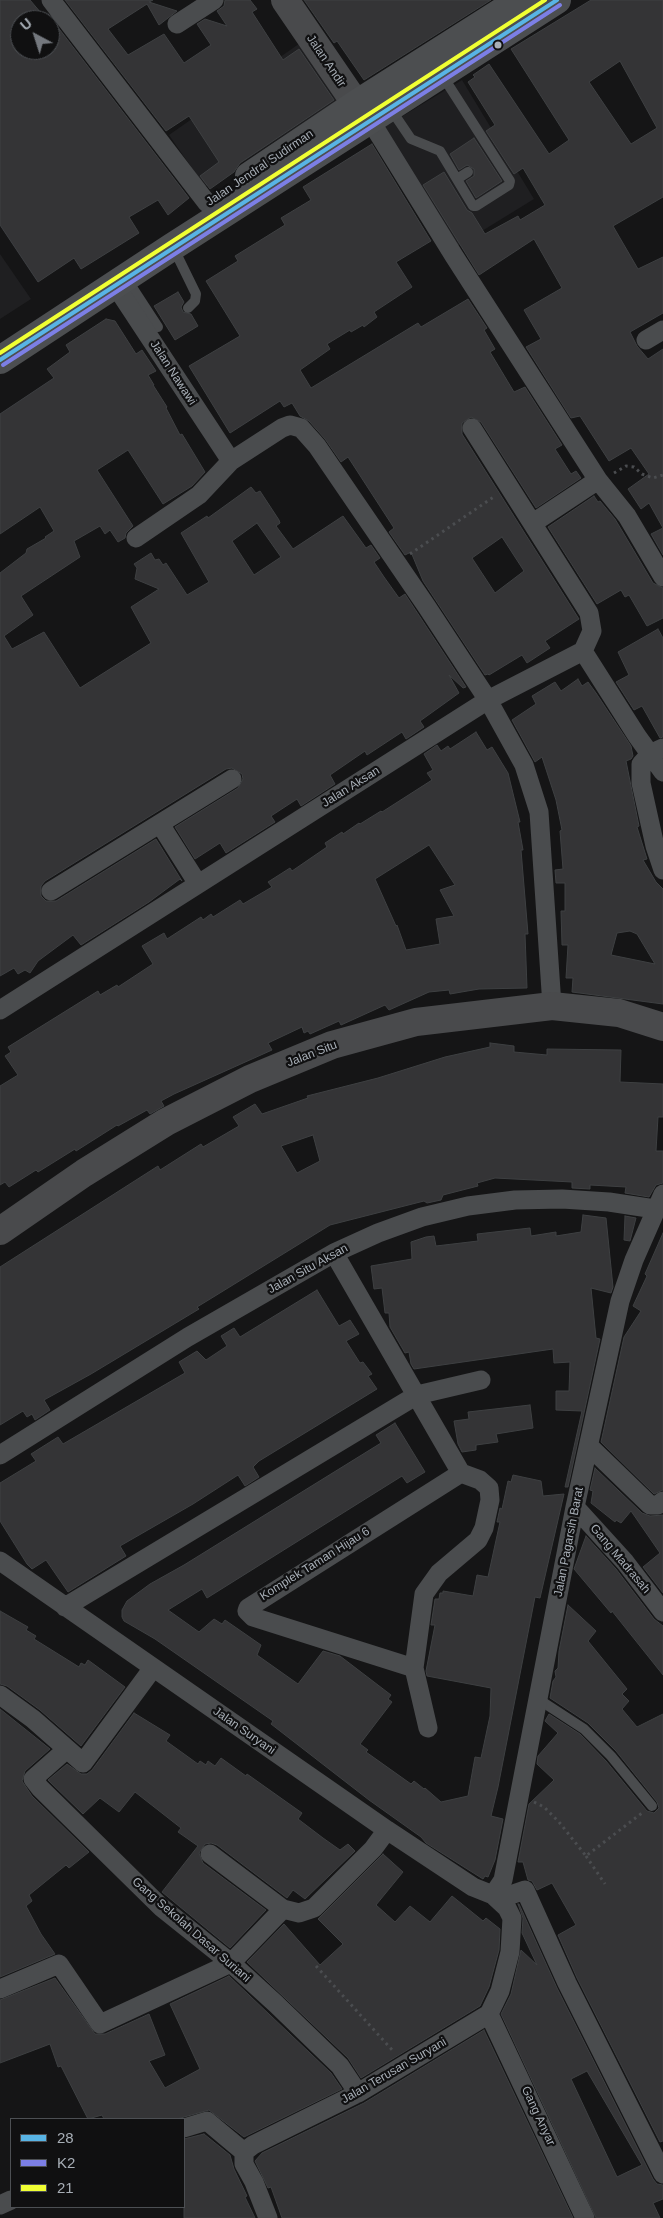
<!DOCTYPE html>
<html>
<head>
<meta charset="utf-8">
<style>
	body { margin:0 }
	#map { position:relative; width:663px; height:2218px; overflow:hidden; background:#151516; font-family:Helvetica,sans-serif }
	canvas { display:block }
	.legend { position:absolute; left:10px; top:2118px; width:175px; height:90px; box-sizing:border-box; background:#101011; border:1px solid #4c4f53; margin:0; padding:6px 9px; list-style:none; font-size:15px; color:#a7aeb6 }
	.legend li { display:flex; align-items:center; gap:10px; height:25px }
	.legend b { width:25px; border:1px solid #4c4f53 }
	.north { position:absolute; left:10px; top:10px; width:50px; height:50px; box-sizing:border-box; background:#101011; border:1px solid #4c4f53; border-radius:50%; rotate:320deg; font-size:14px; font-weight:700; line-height:20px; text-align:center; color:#a7aeb6 }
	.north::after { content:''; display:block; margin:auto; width:18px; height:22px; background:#74787e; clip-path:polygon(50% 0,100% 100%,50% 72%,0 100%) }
</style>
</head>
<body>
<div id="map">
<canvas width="663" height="2218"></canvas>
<ul class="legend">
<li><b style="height:6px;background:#58b4e5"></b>28</li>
<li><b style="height:6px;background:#7c7fe5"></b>K2</li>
<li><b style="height:6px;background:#f0ff33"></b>21</li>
</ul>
<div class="north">U</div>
</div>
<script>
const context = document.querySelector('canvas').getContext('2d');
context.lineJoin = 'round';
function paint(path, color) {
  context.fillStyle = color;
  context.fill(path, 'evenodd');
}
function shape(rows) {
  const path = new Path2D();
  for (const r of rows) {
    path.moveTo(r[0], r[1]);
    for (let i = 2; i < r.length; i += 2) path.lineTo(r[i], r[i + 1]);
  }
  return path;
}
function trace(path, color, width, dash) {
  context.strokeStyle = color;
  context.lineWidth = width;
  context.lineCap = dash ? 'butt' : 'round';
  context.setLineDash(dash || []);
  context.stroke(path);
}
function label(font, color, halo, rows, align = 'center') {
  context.font = font + ' Helvetica,sans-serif';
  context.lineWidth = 4.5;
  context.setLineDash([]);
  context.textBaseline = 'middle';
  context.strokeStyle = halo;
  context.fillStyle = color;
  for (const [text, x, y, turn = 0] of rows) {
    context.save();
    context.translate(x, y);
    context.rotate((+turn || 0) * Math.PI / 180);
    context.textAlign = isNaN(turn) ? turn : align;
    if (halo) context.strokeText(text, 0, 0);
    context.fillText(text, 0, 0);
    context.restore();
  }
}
const built = shape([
	[303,41,338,100,205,187,169,135],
	[462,80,534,199,456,247,383,128],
	[0,254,31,299,0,319]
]);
const building = shape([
	[0,0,30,0,47,20,20,20,20,50,50,50,50,17,189,198,168,215,158,200,129,217,139,233,81,269,74,258,38,282,0,225,0,0],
	[65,0,153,0,149,2,177,11,159,25,147,4,108,29,128,55,164,34,184,63,211,45,197,24,205,19,227,26,217,11,224,6,225,0,250,0,257,9,252,12,283,60,299,49,334,100,240,163,234,172,210,189,200,176,219,162,189,116,166,131,65,0],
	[304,0,491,0,364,80,337,41,334,43,304,0],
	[591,0,663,0,663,197,613,226,638,269,663,257,663,313,630,332,637,346,648,359,663,349,663,555,651,534,663,528,649,503,641,509,628,489,649,474,631,448,609,461,580,416,571,418,526,347,541,339,524,310,562,288,534,239,479,275,423,185,444,172,467,210,472,213,485,234,518,216,520,220,545,205,523,168,514,174,486,131,495,125,468,82,475,77,473,75,489,64,549,154,569,140,511,49,591,0],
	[620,61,657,128,631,144,589,82,620,61],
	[474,138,502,181,476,198,466,181,474,176,474,169,467,165,459,170,450,154,474,138],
	[372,144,431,241,396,262,412,287,374,312,377,317,364,327,363,325,351,332,350,330,327,344,330,349,300,370,311,388,418,323,421,327,468,299,487,328,484,330,495,349,490,352,514,392,525,387,562,445,555,449,571,474,576,471,581,478,536,508,481,422,471,417,462,423,462,434,579,619,545,641,550,648,527,663,522,655,489,675,488,674,485,675,423,581,411,552,405,555,389,532,394,528,348,457,341,462,325,439,309,421,300,416,292,403,284,407,280,401,230,433,189,366,240,336,206,281,238,261,235,256,285,225,281,218,311,200,303,187,372,144],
	[502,537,524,571,495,593,472,558,502,537],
	[178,292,184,302,181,307,183,312,191,314,198,326,175,340,154,306,178,292],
	[106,319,115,321,136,354,142,350,156,371,148,375,154,385,153,385,167,407,166,408,180,435,182,434,205,472,192,486,163,504,128,450,97,470,133,526,126,533,125,538,118,542,110,530,105,534,100,526,74,541,80,557,21,596,33,615,4,636,12,649,44,632,80,688,151,643,131,607,159,589,135,579,137,568,134,564,151,553,155,560,159,559,163,565,166,563,187,595,209,582,181,533,207,516,208,518,251,487,256,493,260,491,279,520,280,523,276,526,293,549,343,516,366,548,371,545,380,558,374,562,384,577,399,598,405,594,466,687,463,688,449,675,459,693,420,721,424,727,406,739,402,732,367,755,365,751,330,775,335,784,301,806,297,799,271,816,275,822,226,853,220,843,195,859,175,827,238,788,243,779,242,774,232,768,226,769,45,881,41,886,41,896,46,901,56,901,156,839,182,881,180,879,149,902,81,945,73,935,38,961,30,973,25,970,18,974,14,968,0,976,0,573,26,553,27,549,46,538,45,537,54,531,40,507,0,534,0,414,54,378,47,369,70,352,66,345,106,319],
	[257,523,281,557,254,575,232,541,257,523],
	[594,496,598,502,600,501,615,519,653,583,663,588,663,618,647,626,629,595,625,597,621,590,597,604,548,527,594,496],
	[658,629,663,638,663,737,660,738,642,706,634,710,616,682,629,675,618,652,658,629],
	[578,679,582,686,588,682,596,693,631,746,633,756,631,759,626,761,639,826,637,827,647,859,643,860,656,882,663,889,663,1004,572,992,573,978,566,978,568,945,562,945,561,911,565,911,565,883,556,883,555,870,563,869,560,831,562,830,556,800,542,757,535,762,512,720,536,704,532,696,555,682,561,691,578,679],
	[630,931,637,934,655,964,611,955,617,933,630,931],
	[476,732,487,750,492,747,508,773,520,822,518,822,523,850,521,850,528,934,525,934,527,988,479,989,450,994,449,990,429,992,389,1010,385,1005,341,1025,339,1021,310,1034,308,1031,304,1033,302,1027,268,1043,272,1050,174,1094,161,1101,164,1106,150,1114,147,1110,118,1126,117,1125,76,1151,75,1149,38,1172,36,1170,9,1187,5,1182,0,1185,0,1086,18,1075,5,1056,11,1052,8,1047,98,991,100,995,117,985,118,987,153,964,142,946,164,933,167,939,201,917,203,920,211,914,213,917,240,900,243,904,272,887,268,882,290,868,292,871,327,847,325,843,342,832,343,834,359,823,360,824,381,811,382,812,432,780,427,773,433,770,424,754,437,745,441,751,448,746,450,749,476,732],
	[429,845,455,885,440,890,454,916,436,919,440,944,406,950,397,925,396,926,375,879,429,845],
	[490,1043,514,1046,514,1052,547,1055,547,1049,621,1050,620,1082,663,1084,663,1117,658,1117,656,1151,663,1151,663,1183,656,1185,649,1197,625,1193,626,1187,590,1185,590,1189,572,1188,572,1182,495,1178,477,1183,478,1186,443,1195,441,1200,427,1203,424,1201,330,1225,215,1296,197,1307,199,1309,91,1374,44,1400,50,1410,35,1420,32,1414,27,1417,23,1411,0,1425,0,1267,158,1166,160,1170,201,1144,203,1147,239,1126,233,1117,255,1104,262,1114,308,1098,307,1096,378,1078,445,1057,490,1047,490,1043],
	[313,1135,320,1161,297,1173,281,1146,313,1135],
	[583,1215,606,1218,613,1287,611,1293,591,1288,596,1338,600,1339,568,1487,565,1487,582,1411,556,1410,556,1391,569,1391,570,1362,554,1363,553,1349,414,1369,411,1364,409,1352,405,1353,390,1327,389,1313,385,1313,382,1288,374,1289,371,1266,412,1259,411,1242,426,1237,434,1236,436,1246,478,1241,477,1234,530,1228,531,1236,556,1232,556,1236,581,1232,583,1215],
	[625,1216,636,1218,630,1241,624,1240,625,1216],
	[663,1233,663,1490,654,1494,601,1442,624,1337,641,1311,633,1306,647,1276,645,1274,663,1233],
	[317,1290,339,1326,350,1320,359,1334,346,1341,360,1363,363,1362,372,1374,368,1376,377,1389,259,1461,253,1467,259,1477,245,1486,238,1475,193,1504,120,1546,126,1556,68,1592,46,1560,32,1569,27,1564,0,1521,0,1483,36,1461,31,1454,58,1437,63,1444,185,1373,179,1362,197,1351,206,1360,227,1346,221,1336,234,1328,240,1337,317,1290],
	[530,1405,533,1428,496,1434,498,1442,476,1445,476,1450,462,1452,458,1444,454,1421,469,1419,468,1412,530,1405],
	[395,1423,425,1472,407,1483,402,1476,207,1598,202,1589,168,1610,199,1632,214,1619,222,1624,225,1620,261,1645,257,1655,298,1684,323,1651,340,1656,391,1695,388,1699,392,1702,360,1744,368,1750,366,1752,411,1784,414,1781,424,1789,425,1788,441,1802,468,1796,475,1757,481,1758,490,1716,491,1688,427,1676,426,1671,435,1625,431,1625,435,1599,439,1599,440,1593,443,1593,443,1591,473,1596,477,1575,488,1577,500,1522,497,1522,500,1508,502,1509,508,1481,511,1482,513,1475,541,1481,543,1496,564,1494,540,1598,535,1597,498,1787,491,1816,503,1819,495,1860,488,1877,485,1876,483,1879,426,1843,421,1837,369,1800,271,1724,273,1721,155,1639,124,1621,122,1617,122,1610,127,1601,150,1584,184,1565,381,1443,376,1435,395,1423],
	[595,1468,642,1513,650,1516,663,1515,663,1593,643,1567,660,1553,631,1511,621,1523,616,1520,615,1522,591,1503,593,1491,590,1490,595,1468],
	[586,1536,616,1569,654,1619,663,1626,663,1675,612,1611,611,1613,574,1569,586,1536],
	[568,1605,596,1631,588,1641,627,1689,622,1694,629,1701,622,1709,637,1727,663,1714,663,2141,660,2142,577,1978,558,1935,576,1925,552,1883,537,1890,532,1881,528,1880,523,1862,518,1862,529,1804,554,1780,537,1764,538,1756,558,1733,545,1721,549,1714,580,1734,606,1761,647,1811,654,1813,659,1808,657,1802,616,1751,588,1723,550,1698,553,1681,556,1677,555,1671,558,1668,559,1651,568,1605],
	[0,1611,28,1627,26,1630,36,1636,34,1639,79,1667,81,1663,85,1665,88,1660,125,1687,81,1746,40,1710,7,1686,0,1684,0,1611],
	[0,1709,50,1749,25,1771,22,1781,32,1796,89,1852,69,1868,66,1865,29,1895,32,1901,26,1906,41,1934,55,1954,0,1977,0,1709],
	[134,1713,170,1735,166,1741,198,1764,200,1761,206,1765,208,1761,215,1766,221,1758,246,1776,247,1774,302,1813,298,1819,323,1838,340,1850,348,1844,355,1851,305,1899,293,1890,287,1898,217,1845,211,1843,205,1844,199,1853,203,1863,266,1910,230,1948,162,1892,198,1846,178,1832,181,1828,135,1792,119,1812,100,1798,83,1814,48,1780,67,1764,81,1774,87,1774,92,1770,134,1713],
	[383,1854,403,1872,376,1905,395,1922,410,1906,430,1922,452,1896,483,1921,486,1918,500,1929,499,1950,489,1987,480,2006,361,2078,348,2058,247,1962,284,1924,320,1965,343,1944,318,1919,383,1854],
	[518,1904,519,1904,557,1988,653,2179,657,2184,663,2185,663,2199,653,2203,660,2218,596,2218,501,2014,511,1994,521,1950,537,1965,522,1933,523,1918,518,1904],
	[587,2071,642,2165,617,2177,571,2079,587,2071],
	[229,1976,331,2073,342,2089,244,2137,209,2110,177,2119,104,2119,102,2115,88,2119,61,2066,58,2067,50,2044,0,2063,0,2000,55,1978,95,2034,105,2034,149,2014,165,2055,149,2061,165,2088,200,2069,170,2004,229,1976],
	[484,2030,573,2218,282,2218,271,2187,268,2188,255,2161,262,2153,364,2103,484,2030],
	[204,2134,230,2155,234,2169,247,2196,245,2197,255,2218,184,2218,184,2139,204,2134]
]);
const path = shape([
	[614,473,626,466,634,467,642,474,653,478,663,475],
	[410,554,495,496],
	[534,1802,544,1807,559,1822,586,1856,642,1813],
	[586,1856,605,1884],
	[316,1966,394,2052]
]);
const lane = shape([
	[390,108,411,139,440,151,473,206,476,206,509,185,510,181,442,75],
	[457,179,468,172],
	[173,247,196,294,195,301,188,308],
	[126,278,158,327],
	[538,1699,584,1729,611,1756,652,1806]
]);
const street = shape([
	[51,0,207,203],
	[177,24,214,0],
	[370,120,454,256,598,480,627,516,663,577],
	[115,285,231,461],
	[646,340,663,330],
	[472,428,589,613,592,631,583,651],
	[533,523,598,480],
	[136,538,199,495,231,461,282,428,290,425,301,428,317,446,427,607,488,700,524,765,539,812,552,1006],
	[583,651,637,736,663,772],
	[663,748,650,754,641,764,641,783,655,846,663,870],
	[160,824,198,884],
	[51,891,232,779],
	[0,1010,488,700,583,651],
	[334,1253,461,1473,480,1480,489,1488,490,1500,484,1528,478,1540,439,1573,424,1594,414,1668,428,1728],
	[589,1446,650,1505,658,1505,663,1501],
	[0,1455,188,1337,334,1253,378,1233,422,1217,468,1206,515,1200,562,1199,609,1202,655,1209],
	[575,1507,625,1562,663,1612],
	[0,1561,387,1830,473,1887,493,1895,507,1908,512,1918,510,1952,500,1991,489,2014,358,2093,253,2145,244,2152,244,2164,254,2182,268,2218],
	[65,1607,417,1395,481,1380],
	[414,1668,253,1617,247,1611,248,1608,461,1473],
	[0,1695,33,1719,83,1763,153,1668],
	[67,1749,33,1779,40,1788,161,1907,231,1963,276,2004,340,2066,358,2093],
	[210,1854,283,1909,299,1913,314,1908,373,1849,387,1830],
	[493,1895,503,1880,575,1507,620,1301,634,1260,663,1194],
	[499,1899,525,1890,567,1983,663,2174],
	[0,1989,59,1964,100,2024,231,1963,283,1909],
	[489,2014,585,2218],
	[184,2128,207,2121,244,2152],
	[0,2205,11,2200]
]);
const secondary = shape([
	[285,0,356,104,370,120],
	[0,1231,84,1173,166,1122,250,1079,332,1045,416,1022,552,1006,619,1013,663,1027]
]);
const primary = shape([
	[249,176,356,104,520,0],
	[0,360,172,247,557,0]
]);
const bus1 = shape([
	[0,360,557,0]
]);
const bus2 = shape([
	[3,365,560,5]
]);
const bus3 = shape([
	[0,353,545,0]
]);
const markers = [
	[498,45,4.5,"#a7aeb6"]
];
const streetNames = [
	["Jalan Andir",326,61,56],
	["Jalan Jendral Sudirman",260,168,-34],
	["Jalan Nawawi",173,373,57],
	["Jalan Aksan",351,787,-32],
	["Jalan Situ",312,1054,-21],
	["Jalan Situ Aksan",308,1269,-29],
	["Jalan Pagarsih Barat",569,1542,-79],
	["Gang Madrasah",620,1559,50],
	["Komplek Taman Hijau 6",315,1564,-32],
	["Jalan Suryani",244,1731,35],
	["Gang Sekolah Dasar Suriani",191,1930,41],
	["Jalan Terusan Suryani",394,2071,-30],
	["Gang Anyar",538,2116,65]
];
paint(built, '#1f1f21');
paint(building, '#343436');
trace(building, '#3e4042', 1);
trace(path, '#4b4d50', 3, [2.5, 4]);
trace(lane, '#4a4c4e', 10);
trace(street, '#4a4c4e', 19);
trace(secondary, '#494a4c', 28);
trace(primary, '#4c4e50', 28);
trace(bus1, '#58b4e5', 4);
trace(bus2, '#7c7fe5', 4);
trace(bus3, '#f0ff33', 4);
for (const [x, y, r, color] of markers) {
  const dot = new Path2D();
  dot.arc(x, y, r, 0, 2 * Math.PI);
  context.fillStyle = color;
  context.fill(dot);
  trace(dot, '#101011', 2);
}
label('12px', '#a7aeb6', '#101011', streetNames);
</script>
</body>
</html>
